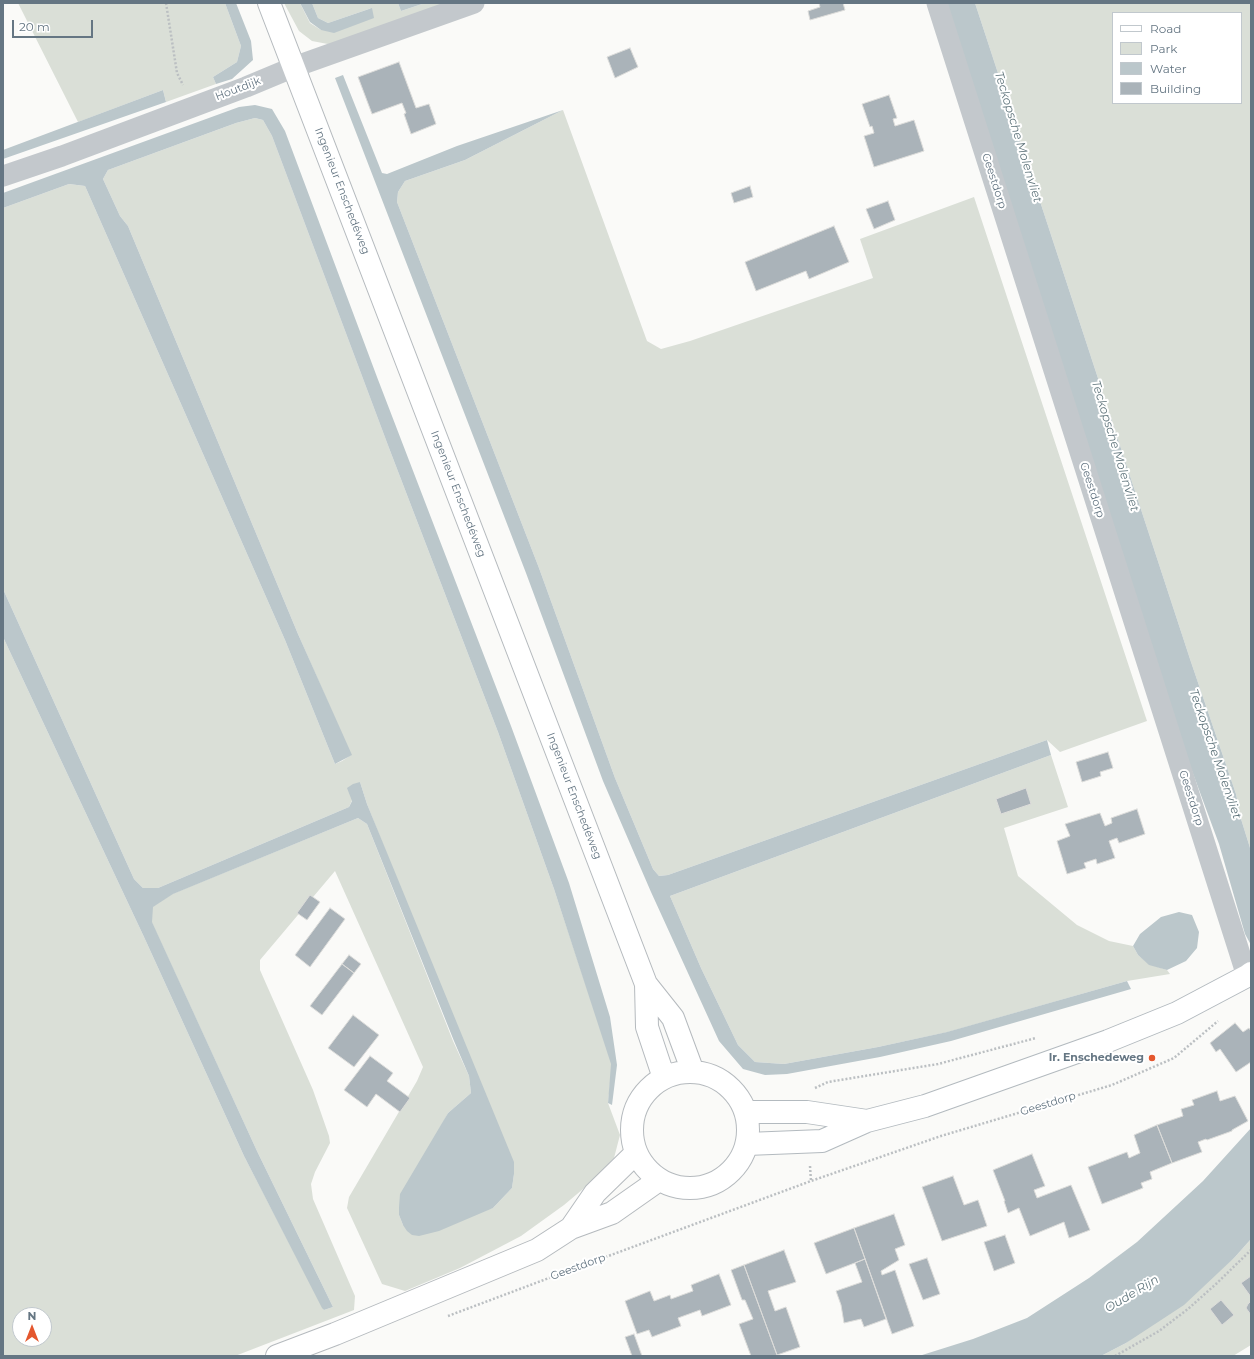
<!DOCTYPE html>
<html>
<head>
<meta charset="utf-8">
<style>
	body { margin:0 }
	#map { position:relative; width:1254px; height:1359px; overflow:hidden; background:#fafaf8; font-family:Montserrat,sans-serif }
	canvas { display:block }
	.frame { position:absolute; inset:0; border:4px solid #657683; pointer-events:none }
	.legend { position:absolute; left:1112px; top:12px; width:130px; height:92px; box-sizing:border-box; background:#fff; border:1px solid #c1c8cd; margin:0; padding:5px 7px; list-style:none; font-size:12px; color:#657683 }
	.legend li { display:flex; align-items:center; gap:8px; height:20px }
	.legend b { width:20px; border:1px solid #c1c8cd }
	.north { position:absolute; left:12px; top:1307px; width:40px; height:40px; box-sizing:border-box; background:#fff; border:1px solid #c1c8cd; border-radius:50%; rotate:0deg; font-size:11px; font-weight:700; line-height:16px; text-align:center; color:#657683 }
	.north::after { content:''; display:block; margin:auto; width:14px; height:18px; background:#e4572e; clip-path:polygon(50% 0,100% 100%,50% 72%,0 100%) }
	.scale { position:absolute; left:12px; top:20px; width:81px; height:18px; box-sizing:border-box; border:2px solid #657683; border-top:0; padding-left:5px; font-size:12px; line-height:14px; white-space:nowrap; color:#657683; -webkit-text-stroke:3px #fff; paint-order:stroke }
</style>
</head>
<body>
<div id="map">
<canvas width="1254" height="1359"></canvas>
<div class="frame"></div>
<ul class="legend">
<li><b style="height:5px;background:#fff"></b>Road</li>
<li><b style="height:11px;background:#dadfd7"></b>Park</li>
<li><b style="height:11px;background:#bbc7cb"></b>Water</li>
<li><b style="height:11px;background:#aab3b9"></b>Building</li>
</ul>
<div class="north">N</div>
<div class="scale">20 m</div>
</div>
<script>
const context = document.querySelector('canvas').getContext('2d');
context.lineJoin = 'round';
function paint(path, color) {
  context.fillStyle = color;
  context.fill(path, 'evenodd');
}
function shape(rows) {
  const path = new Path2D();
  for (const r of rows) {
    if (r.length === 3) {
      path.moveTo(r[0] + r[2], r[1]);
      path.arc(r[0], r[1], r[2], 0, 2 * Math.PI);
      continue;
    }
    path.moveTo(r[0], r[1]);
    for (let i = 2; i < r.length; i += 2) path.lineTo(r[i], r[i + 1]);
  }
  return path;
}
function trace(path, color, width, dash) {
  context.strokeStyle = color;
  context.lineWidth = width;
  context.lineCap = dash ? 'butt' : 'round';
  context.setLineDash(dash || []);
  context.stroke(path);
}
function label(font, color, halo, rows, align = 'center') {
  context.font = font + ' Montserrat,sans-serif';
  context.lineWidth = 4;
  context.setLineDash([]);
  context.textBaseline = 'middle';
  context.strokeStyle = halo;
  context.fillStyle = color;
  for (const [text, x, y, turn = 0] of rows) {
    context.save();
    context.translate(x, y);
    context.rotate((+turn || 0) * Math.PI / 180);
    context.textAlign = isNaN(turn) ? turn : align;
    if (halo) context.strokeText(text, 0, 0);
    context.fillText(text, 0, 0);
    context.restore();
  }
}
const green = shape([
	[18,3,225,3,241,46,237,62,213,77,216,84,166,102,163,90,78,122],
	[284,3,300,3,310,23,321,30,372,8,328,23,318,18,312,3,398,3,401,11,425,3,455,3,333,45,312,41,299,31],
	[975,3,1251,3,1251,851,1241,819,1236,794,1191,662],
	[1113,13,1241,13,1241,103,1113,103],
	[563,110,647,341,661,349,690,341,873,278,860,239,974,197,1147,721,1060,752,1047,740,668,875,659,876,653,869,615,778,539,568,397,202,398,192,405,181,465,160],
	[255,118,263,120,272,136,389,448,498,732,554,889,612,1064,608,1103,620,1135,614,1158,589,1184,564,1205,521,1236,460,1268,405,1291,382,1284,347,1208,349,1197,417,1081,423,1067,335,871,260,960,260,970,313,1090,329,1136,330,1143,315,1172,311,1184,313,1199,355,1296,354,1310,235,1356,3,1356,3,637,144,937,244,1156,324,1310,333,1307,257,1151,152,923,152,907,172,894,358,818,367,824,453,1041,469,1076,471,1093,448,1113,399,1207,399,1215,403,1225,493,1208,512,1188,514,1174,367,804,360,782,349,807,158,888,143,888,134,879,3,589,3,208,69,184,85,186,285,640,335,764,342,761,351,755,298,634,128,226,120,216,103,179,108,170,236,123],
	[20,1315,44,1315,44,1339,20,1339],
	[1051,755,1068,807,1004,828,1018,876,1077,925,1109,941,1133,946,1138,955,1149,964,1167,970,1170,974,1127,981,948,1032,878,1047,784,1064,755,1062,738,1045,701,968,670,896],
	[1251,1239,1251,1345,1233,1356,1101,1356,1126,1343,1235,1257]
]);
const water = shape([
	[225,3,236,3,251,41,253,60,232,79,216,84,213,77,237,62,241,46],
	[300,3,312,3,318,18,328,23,372,8,374,18,334,33,321,30,310,22],
	[398,3,425,3,401,11],
	[947,3,975,3,1191,662,1236,794,1241,819,1251,851,1251,945,1245,934,1219,844,1171,714],
	[343,75,382,173,387,174,457,146,563,110,465,160,405,181,398,192,397,202,539,568,615,778,653,869,659,876,668,875,1047,740,1051,755,670,896,701,968,738,1045,755,1062,784,1064,878,1047,947,1032,1127,981,1131,989,951,1041,880,1057,787,1074,765,1075,743,1069,719,1041,651,892,603,781,526,573,335,78],
	[163,90,166,102,3,159,3,150],
	[255,105,272,109,285,131,377,377,511,726,569,883,610,1017,617,1065,612,1105,608,1103,611,1064,554,889,498,732,389,448,272,136,263,120,255,118,236,123,108,170,103,179,120,216,128,226,298,634,352,755,335,764,285,640,85,186,69,184,3,208,3,193,239,107],
	[3,589,134,879,143,888,158,888,349,807,352,801,347,788,353,784,360,782,367,804,514,1162,514,1174,512,1188,493,1208,439,1231,419,1236,412,1235,407,1231,403,1225,399,1215,399,1207,400,1194,448,1113,471,1093,469,1076,454,1041,367,824,358,818,173,894,153,907,152,922,257,1151,333,1307,324,1310,322,1308,244,1156,144,937,3,637],
	[1179,912,1192,915,1199,932,1197,948,1186,961,1167,970,1149,965,1138,955,1133,946,1140,934,1161,917],
	[1251,1128,1251,1239,1235,1257,1184,1305,1126,1343,1101,1356,919,1356,973,1339,1027,1318,1089,1278,1137,1242,1203,1181]
]);
const building = shape([
	[819,3,843,3,845,10,810,20,808,11,820,7,819,3],
	[630,48,638,67,615,78,607,57,630,48],
	[399,62,416,108,429,104,436,124,411,134,404,114,406,113,402,103,372,114,358,77,399,62],
	[889,95,897,118,893,119,895,126,914,120,924,151,874,167,864,136,874,133,872,126,870,127,862,104,889,95],
	[750,186,753,197,734,203,731,193,750,186],
	[888,201,895,220,874,229,866,209,888,201],
	[834,226,849,262,809,279,806,271,756,291,745,262,834,226],
	[1108,752,1113,768,1100,772,1101,776,1082,782,1076,762,1108,752],
	[1026,788,1031,804,1001,814,996,799,1026,788],
	[1137,809,1145,834,1119,843,1117,838,1109,841,1115,858,1097,864,1096,859,1084,863,1086,868,1067,874,1057,841,1070,836,1065,824,1100,813,1105,826,1112,823,1111,818,1137,809],
	[310,895,320,902,307,920,297,913,310,895],
	[330,908,345,919,310,967,295,955,330,908],
	[349,955,361,964,354,973,342,964,349,955],
	[342,964,354,973,322,1015,310,1006,342,964],
	[353,1015,379,1035,354,1067,328,1048,353,1015],
	[1235,1023,1243,1032,1249,1028,1251,1031,1251,1062,1236,1072,1220,1049,1216,1052,1210,1043,1235,1023],
	[370,1056,393,1073,387,1081,410,1098,400,1112,376,1094,367,1107,344,1090,370,1056],
	[1217,1091,1220,1101,1235,1096,1248,1121,1232,1130,1232,1131,1207,1140,1206,1139,1198,1142,1202,1152,1172,1163,1157,1125,1183,1116,1181,1109,1194,1105,1192,1100,1217,1091],
	[1157,1125,1172,1163,1150,1172,1152,1179,1141,1183,1143,1188,1102,1204,1088,1167,1127,1152,1129,1158,1140,1153,1134,1135,1157,1125],
	[1032,1154,1045,1186,1034,1190,1037,1198,1071,1185,1090,1230,1069,1238,1064,1222,1030,1236,1019,1208,1008,1213,1004,1201,1005,1201,993,1170,1032,1154],
	[953,1176,964,1205,978,1200,987,1226,942,1241,922,1187,953,1176],
	[894,1214,905,1245,895,1249,899,1260,881,1271,882,1275,895,1270,914,1326,892,1334,854,1228,894,1214],
	[854,1228,865,1259,826,1274,814,1243,854,1228],
	[1005,1235,1015,1263,994,1271,984,1242,1005,1235],
	[784,1250,796,1282,768,1291,775,1311,786,1307,800,1347,777,1355,744,1265,784,1250],
	[927,1258,940,1294,923,1300,909,1264,927,1258],
	[865,1259,886,1319,864,1327,861,1319,844,1323,841,1305,836,1291,862,1282,855,1263,865,1259],
	[744,1265,777,1355,776,1356,751,1356,739,1324,753,1319,745,1300,742,1300,731,1270,744,1265],
	[719,1274,731,1305,702,1316,700,1310,678,1318,681,1326,652,1337,649,1330,637,1334,625,1301,650,1291,654,1301,670,1295,671,1299,693,1291,691,1285,719,1274],
	[1251,1276,1251,1297,1241,1283,1251,1276],
	[1221,1300,1234,1315,1222,1325,1210,1309,1221,1300],
	[1251,1301,1251,1315,1246,1308,1248,1304,1251,1301],
	[634,1334,642,1356,632,1356,625,1337,634,1334]
]);
const path = shape([
	[166,3,177,73,183,85],
	[815,1088,828,1082,938,1064,1036,1038],
	[810,1166,811,1181],
	[448,1316,557,1275,811,1181,941,1136,1112,1085,1174,1058,1218,1021],
	[1115,1356,1159,1331,1188,1309,1216,1284,1251,1250]
]);
const street = shape([
	[937,3,1247,976],
	[3,176,62,156,246,87,294,67,474,3]
]);
const secondary = shape([
	[746,1112,807,1112,867,1121],
	[747,1144,822,1141,867,1121,925,1106,1108,1041,1177,1013,1247,976,1251,973]
]);
const primary = shape([
	[269,3,646,984,673,1018,693,1072],
	[646,984,647,1027,664,1078],
	[690,1130,58],
	[571,1228,595,1193,636,1153],
	[277,1356,335,1334,537,1250,571,1228,612,1213,659,1180]
]);
const markers = [
	[1152,1058,4,"#e4572e"]
];
const streetNames = [
	["Houtdijk",238,89,-21],
	["Geestdorp",994,181,72],
	["Ingenieur Enschedéweg",342,191,69],
	["Geestdorp",1092,490,72],
	["Ingenieur Enschedéweg",458,494,69],
	["Ingenieur Enschedéweg",574,796,69],
	["Geestdorp",1191,798,72],
	["Geestdorp",1048,1104,-17],
	["Geestdorp",578,1267,-20]
];
const poiNames = [
	["Ir. Enschedeweg",1144,1058]
];
const waterNames = [
	["Teckopsche Molenvliet",1018,137,73],
	["Teckopsche Molenvliet",1115,446,73],
	["Teckopsche Molenvliet",1215,754,71],
	["Oude Rijn",1132,1294,-31]
];
paint(green, '#dadfd7');
paint(water, '#bbc7cb');
paint(building, '#aab3b9');
trace(building, '#dcdcda', 1);
trace(secondary, '#b3babf', 24);
trace(primary, '#b5babe', 24);
trace(path, '#bbbfc2', 2.5, [2, 2]);
trace(street, '#c3c8cc', 21);
trace(secondary, '#fff', 22);
trace(primary, '#fff', 22);
for (const [x, y, r, color] of markers) {
  const dot = new Path2D();
  dot.arc(x, y, r, 0, 2 * Math.PI);
  context.fillStyle = color;
  context.fill(dot);
  trace(dot, '#fff', 1.5);
}
label('11px', '#657683', '#fff', streetNames);
label('bold 11px', '#657683', '#fff', poiNames, 'right');
label('italic 12px', '#60757c', '#fff', waterNames);
</script>
</body>
</html>
